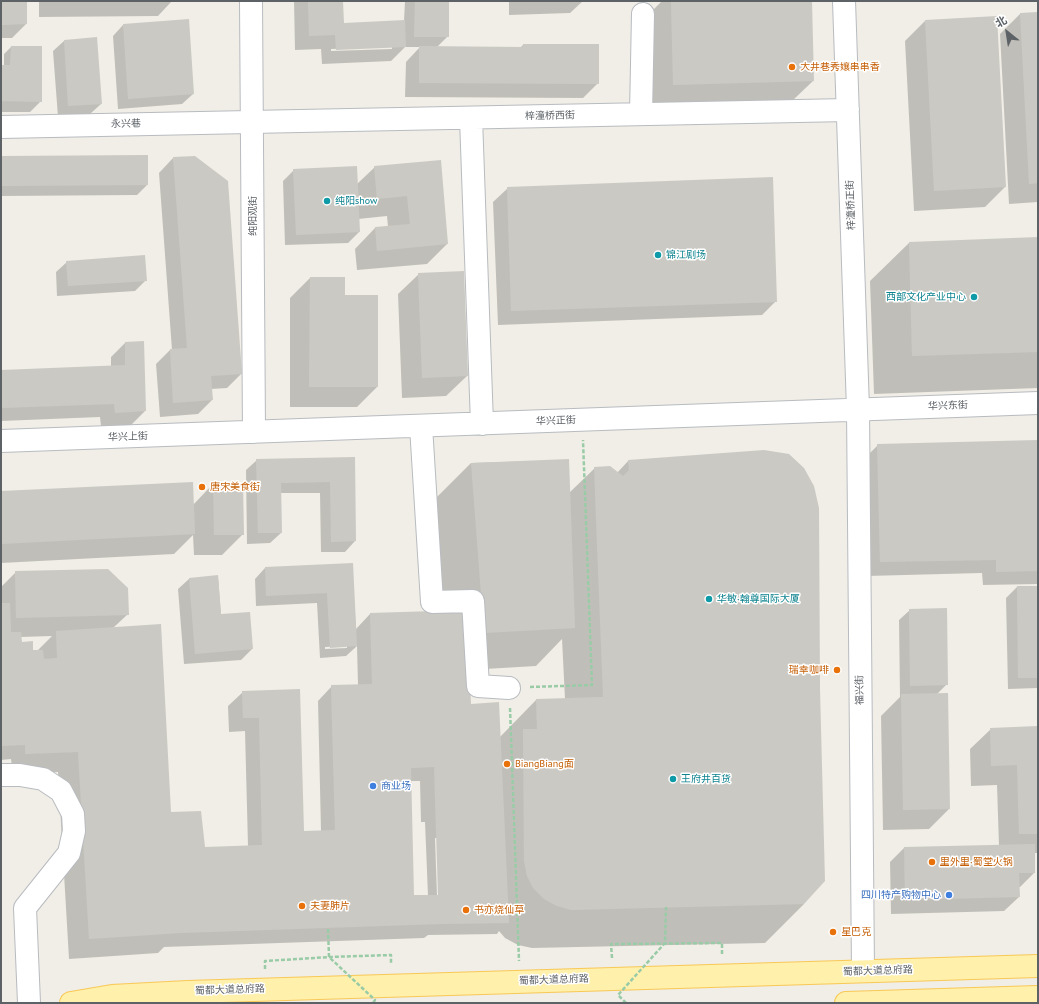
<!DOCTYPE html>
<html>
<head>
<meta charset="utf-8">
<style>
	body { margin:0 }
	#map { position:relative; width:1039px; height:1004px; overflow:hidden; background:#f0eee6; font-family:"PT Sans","Noto Sans SC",sans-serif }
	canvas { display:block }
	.frame { position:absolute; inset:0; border:2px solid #5d6267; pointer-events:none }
	.north { position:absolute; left:987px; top:12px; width:40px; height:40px; -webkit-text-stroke:3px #fff; paint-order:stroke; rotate:330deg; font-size:11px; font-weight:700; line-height:16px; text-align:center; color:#5d6267 }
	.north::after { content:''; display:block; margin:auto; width:14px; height:18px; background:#5d6267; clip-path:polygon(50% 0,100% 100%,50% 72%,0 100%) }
</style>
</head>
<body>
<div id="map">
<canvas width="1039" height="1004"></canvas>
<div class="frame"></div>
<div class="north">北</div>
</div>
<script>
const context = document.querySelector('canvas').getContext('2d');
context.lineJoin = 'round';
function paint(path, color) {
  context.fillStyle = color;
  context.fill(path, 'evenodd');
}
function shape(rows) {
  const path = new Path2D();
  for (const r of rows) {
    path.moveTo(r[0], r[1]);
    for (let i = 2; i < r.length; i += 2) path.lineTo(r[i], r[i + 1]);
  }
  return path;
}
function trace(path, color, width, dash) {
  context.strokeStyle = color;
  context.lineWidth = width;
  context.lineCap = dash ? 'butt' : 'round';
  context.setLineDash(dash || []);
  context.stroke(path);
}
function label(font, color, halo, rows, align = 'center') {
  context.font = font + ' "PT Sans","Noto Sans SC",sans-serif';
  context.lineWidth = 3;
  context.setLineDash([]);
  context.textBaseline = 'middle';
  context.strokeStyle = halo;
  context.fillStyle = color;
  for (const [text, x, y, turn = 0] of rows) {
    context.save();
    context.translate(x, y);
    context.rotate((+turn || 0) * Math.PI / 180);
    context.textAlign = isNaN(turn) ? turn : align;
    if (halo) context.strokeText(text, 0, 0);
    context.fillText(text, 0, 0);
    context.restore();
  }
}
const shadow = shape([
	[1,1,26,1,26,24,12,38,1,38],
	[39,1,172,1,158,16,39,17],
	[294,1,342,1,343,24,404,21,405,1,448,1,448,36,437,47,520,48,523,45,598,83,583,98,405,97,406,62,420,47,405,47,391,61,322,64,321,49,295,50],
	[392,47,392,49,331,51,331,49],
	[509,1,583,1,570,13,509,15],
	[662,1,811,1,813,81,792,101,653,105,651,12],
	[1038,13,1038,202,1009,204,1000,34,1020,14],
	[925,21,1005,187,985,207,914,211,905,41],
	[123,25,193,94,182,104,118,109,113,36],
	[64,41,101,104,90,114,58,117,53,51],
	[11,47,41,101,30,112,1,112,1,66,4,66,4,54],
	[1,157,147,185,137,195,1,196],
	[173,158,241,374,227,388,211,389,212,400,198,414,160,417,156,364,170,350,172,350,159,173],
	[440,161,447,244,427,264,357,270,355,249,375,228,388,227,387,216,358,219,359,232,348,243,285,245,283,181,294,170,357,184,375,167],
	[508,188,776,301,762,315,498,325,493,202],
	[1038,238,1038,388,874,394,870,281,909,243],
	[67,262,146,280,135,291,57,296,56,272],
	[419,274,467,376,446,396,402,398,398,294],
	[310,278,344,296,377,387,357,407,290,407,290,298],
	[143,342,145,411,131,425,101,426,100,417,1,421,1,371,111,367,111,357,125,343],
	[1038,441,1038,584,983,585,982,573,866,576,864,459,878,445],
	[354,458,355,541,345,552,321,552,320,493,280,493,281,533,270,543,247,544,246,470,257,460],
	[568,460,569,493,595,468,617,473,629,460,804,904,765,943,532,948,518,945,505,938,499,931,497,934,428,935,424,938,164,947,158,953,69,959,58,772,18,774,12,767,11,759,1,760,1,587,16,572,128,614,113,628,170,813,204,848,248,846,245,731,229,732,228,706,243,692,299,690,303,832,321,831,318,701,332,686,358,685,357,646,346,656,320,658,317,603,256,606,255,579,265,568,352,564,356,629,370,614,441,612,432,502,471,463],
	[52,636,37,651,33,652,21,643,21,637],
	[562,639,565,699,536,700,500,737,470,705,468,670,536,666],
	[347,646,347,648,325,649,325,647],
	[410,781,420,781,421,822,425,822,428,896,413,896],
	[435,838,437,838,439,896,437,896],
	[213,484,243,534,222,555,194,555,193,535,174,554,1,563,1,492,193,505],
	[218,577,221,615,252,649,241,660,184,664,178,589,189,579],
	[1017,587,1038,587,1038,688,1008,689,1006,598],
	[910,610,947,684,937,694,949,809,929,829,883,830,881,716,900,697,899,620],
	[1038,727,1038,853,1034,853,1034,873,1020,887,1018,887,1019,897,1004,911,891,914,890,862,904,848,999,846,997,785,971,786,970,749,991,729]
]);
const building = shape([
	[1,1,27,1,27,24,1,25],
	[308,1,343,1,344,23,405,20,406,47,336,50,335,35,309,36],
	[415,1,449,1,449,37,414,37],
	[671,1,812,1,814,81,673,85],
	[1038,12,1038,183,1029,184,1020,13],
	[997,16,1006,187,934,191,925,20],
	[189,19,194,94,128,99,123,24],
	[97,37,102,104,68,106,64,40],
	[523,44,599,44,599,84,419,83,419,46,523,47],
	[11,46,42,46,42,102,1,101,1,65,10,65],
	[148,155,148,185,1,186,1,156],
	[195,156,228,181,242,374,211,376,213,400,173,403,170,349,187,348,173,157],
	[441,160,448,244,377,251,375,227,410,224,407,196,377,199,374,166],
	[357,166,360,232,296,235,293,169],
	[773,177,777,302,511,311,507,187],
	[1038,237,1038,352,912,356,909,242],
	[145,255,147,281,68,286,66,261],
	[464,271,468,376,422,378,418,273],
	[310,277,345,277,345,295,378,295,378,387,309,387],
	[144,341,146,411,115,413,114,404,1,408,1,370,125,365,125,342],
	[1038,440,1038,571,996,572,996,560,880,562,877,444],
	[764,450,789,454,804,468,814,486,819,508,820,689,825,881,804,904,571,910,557,906,544,899,533,888,527,876,524,861,523,729,537,729,536,699,603,697,594,467,610,466,623,476,629,470,628,460],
	[355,457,356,541,331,542,330,482,281,483,282,533,258,533,256,459],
	[569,459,575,628,484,633,471,463],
	[193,482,195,534,1,544,1,491],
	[213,483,243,483,244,535,214,535],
	[353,563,357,646,330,648,327,593,266,596,265,567],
	[108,569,128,588,129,615,16,618,15,571],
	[218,575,221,614,250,612,253,649,195,654,189,578],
	[1017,586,1038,586,1038,678,1018,678],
	[1,603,10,603,11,632,21,632,22,642,33,641,33,650,43,650,44,659,57,658,56,631,161,624,171,812,201,811,205,847,262,845,259,718,243,718,242,691,300,689,304,831,335,830,331,685,372,684,370,613,467,610,471,704,499,702,509,923,440,924,180,933,89,939,78,752,25,754,25,745,1,746],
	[434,767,438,895,414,895,411,768],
	[947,608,948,685,910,686,909,609],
	[948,693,950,809,903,810,901,694],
	[1038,726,1038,834,1019,834,1017,765,991,766,990,728],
	[1035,844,1035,873,1019,873,1020,897,905,900,904,847]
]);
const path = shape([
	[530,687,592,685,583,440],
	[510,708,519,961],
	[612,958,611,944,722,943,722,955],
	[265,969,265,961,329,957,391,955,391,964]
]);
const minor = shape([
	[251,1,254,432],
	[844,1,858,409,863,971],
	[641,114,643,14],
	[471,118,482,424],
	[1,127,848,110],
	[421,426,432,602,473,601,478,686,509,688],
	[1,441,1038,403],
	[1,775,20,775,43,779,61,791,73,814,74,831,69,853,25,908,29,1003]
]);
const major = shape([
	[71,1003,112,996,188,992,1038,966],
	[846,1003,1038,997]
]);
const pathBridge = shape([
	[328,929,329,957,375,1000,373,1003],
	[626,1003,618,995,665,943,666,907]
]);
const markers = [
	[792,67,4,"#e8710a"],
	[327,201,4,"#0f9aa8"],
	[658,255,4,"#0f9aa8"],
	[974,297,4,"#0f9aa8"],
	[202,487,4,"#e8710a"],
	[709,599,4,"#0f9aa8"],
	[837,670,4,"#e8710a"],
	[507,764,4,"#e8710a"],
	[673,779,4,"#0f9aa8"],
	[373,786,4,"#3f7fe0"],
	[932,862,4,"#e8710a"],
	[949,895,4,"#3f7fe0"],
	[302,906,4,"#e8710a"],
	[466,910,4,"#e8710a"],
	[833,932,4,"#e8710a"]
];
const foodNames = [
	["大井巷秀孃串串香",800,67],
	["唐宋美食街",210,487],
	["瑞幸咖啡",829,670,"right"],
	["BiangBiang面",515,764],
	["里外里·蜀堂火锅",940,862],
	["夫妻肺片",310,906],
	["书亦烧仙草",474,910],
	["星巴克",841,932]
];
const streetNames = [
	["梓潼桥西街",550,116,-1],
	["永兴巷",126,124,-1],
	["梓潼桥正街",851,205,-92],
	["纯阳观街",253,216,-90],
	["华兴东街",948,406,-2],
	["华兴正街",556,421,-2],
	["华兴上街",128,437,-2],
	["福兴街",860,690,-91],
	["蜀都大道总府路",878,971,-2],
	["蜀都大道总府路",554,980,-2],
	["蜀都大道总府路",230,990,-2]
];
const cultureNames = [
	["纯阳show",335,201],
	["锦江剧场",666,255],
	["西部文化产业中心",966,297,"right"],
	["华敏·翰尊国际大厦",717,599],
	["王府井百货",681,779]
];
const shopNames = [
	["商业场",381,786],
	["四川特产购物中心",941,895,"right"]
];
paint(shadow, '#0003');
paint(building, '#cbc9c3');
trace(minor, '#b8bbc0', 24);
trace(major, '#f9c856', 24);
trace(path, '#99cba7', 2.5, [4, 2]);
trace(minor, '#fff', 22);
trace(major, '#fff0ac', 22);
trace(pathBridge, '#99cba7', 2.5, [4, 2]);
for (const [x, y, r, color] of markers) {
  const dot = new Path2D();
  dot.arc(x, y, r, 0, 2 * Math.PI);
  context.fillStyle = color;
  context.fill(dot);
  trace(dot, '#fff', 1.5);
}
label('10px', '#c56008', '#fff', foodNames, 'left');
label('10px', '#5d6267', '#fff', streetNames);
label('10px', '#0d838f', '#fff', cultureNames, 'left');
label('10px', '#366cbe', '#fff', shopNames, 'left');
</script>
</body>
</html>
